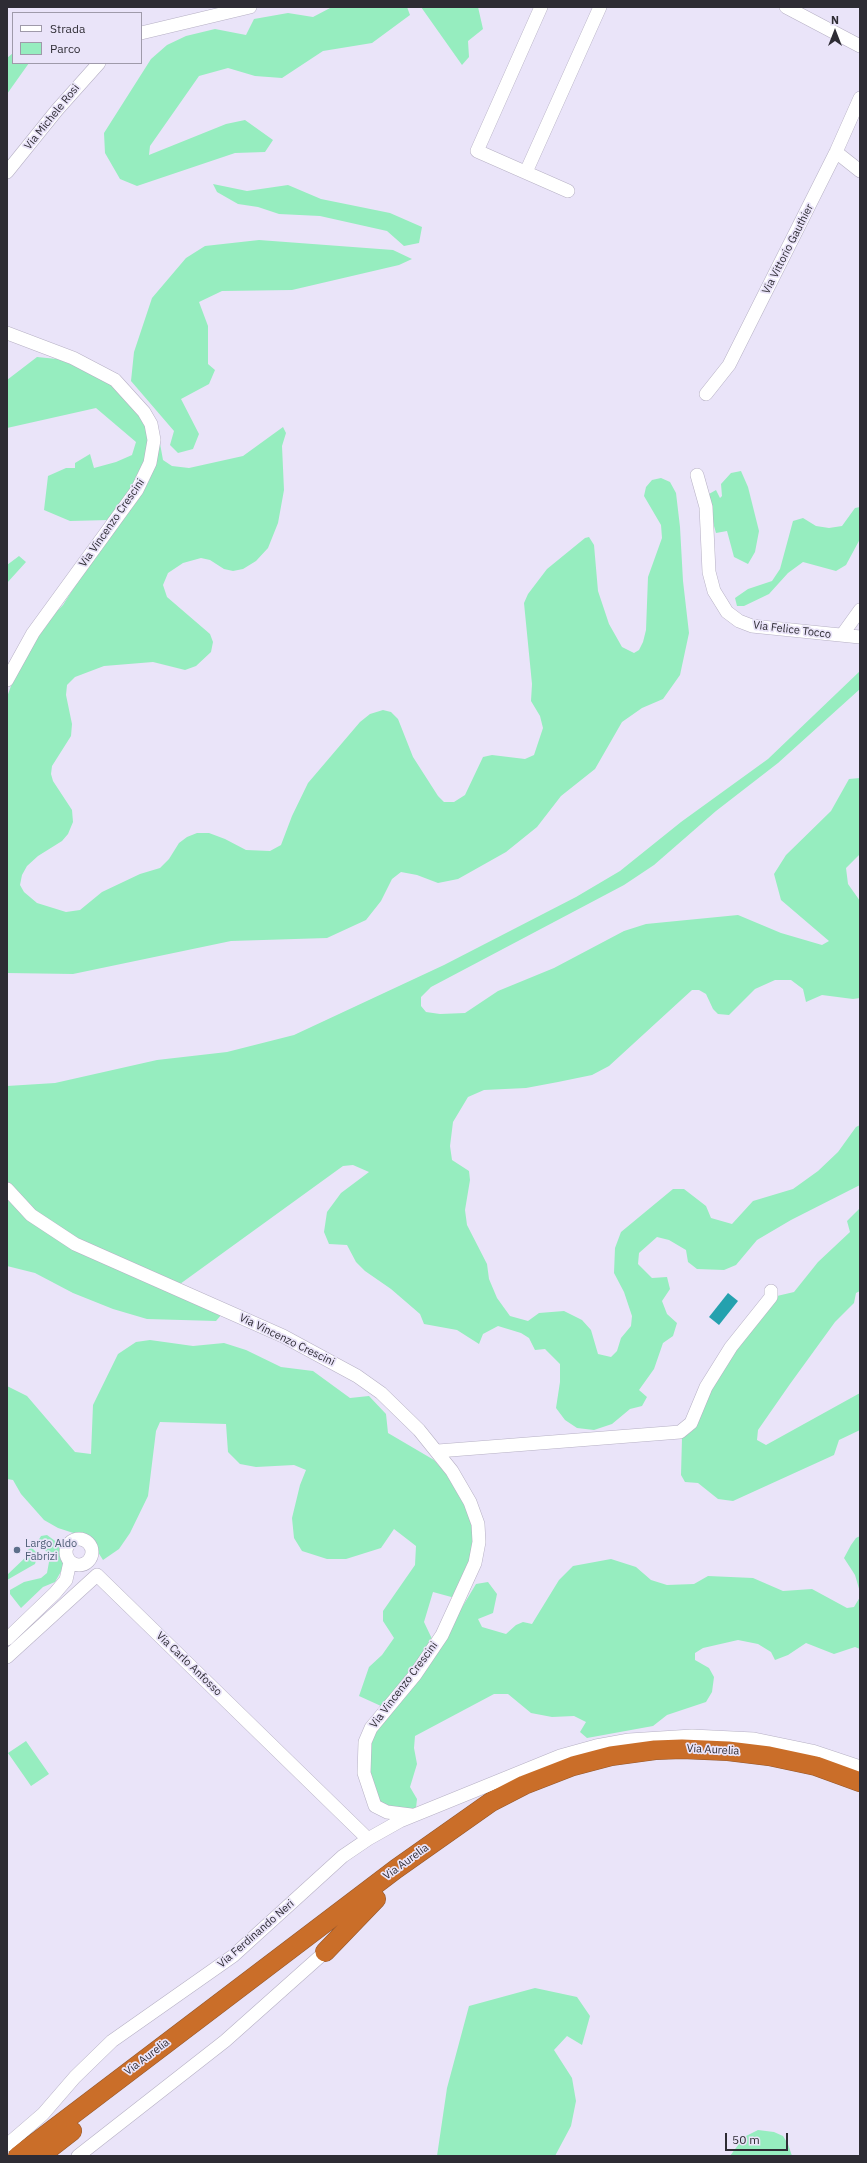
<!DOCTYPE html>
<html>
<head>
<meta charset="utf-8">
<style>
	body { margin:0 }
	#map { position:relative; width:867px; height:2163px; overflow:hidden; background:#eae4f9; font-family:"IBM Plex Sans",sans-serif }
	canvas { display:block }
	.frame { position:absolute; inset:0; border:8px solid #2e2c34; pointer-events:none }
	.legend { position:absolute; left:12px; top:12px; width:130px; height:52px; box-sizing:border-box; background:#eae4f9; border:1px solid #9f9aaa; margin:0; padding:5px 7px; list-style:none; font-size:12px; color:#2e2c34 }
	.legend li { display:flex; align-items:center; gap:8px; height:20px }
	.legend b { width:20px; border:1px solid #9f9aaa }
	.north { position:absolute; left:815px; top:12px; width:40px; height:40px; -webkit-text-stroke:3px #eae4f9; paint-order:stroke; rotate:0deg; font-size:11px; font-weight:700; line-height:16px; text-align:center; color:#2e2c34 }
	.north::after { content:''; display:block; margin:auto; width:14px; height:18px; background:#2e2c34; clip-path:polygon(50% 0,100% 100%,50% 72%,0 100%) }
	.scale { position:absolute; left:725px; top:2133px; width:63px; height:18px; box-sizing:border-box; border:2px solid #2e2c34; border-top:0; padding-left:5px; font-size:12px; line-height:14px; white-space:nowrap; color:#2e2c34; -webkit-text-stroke:3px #eae4f9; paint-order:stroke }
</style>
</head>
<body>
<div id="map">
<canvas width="867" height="2163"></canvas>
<div class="frame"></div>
<ul class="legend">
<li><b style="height:5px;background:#fff"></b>Strada</li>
<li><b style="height:11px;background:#96edbf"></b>Parco</li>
</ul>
<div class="north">N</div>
<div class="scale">50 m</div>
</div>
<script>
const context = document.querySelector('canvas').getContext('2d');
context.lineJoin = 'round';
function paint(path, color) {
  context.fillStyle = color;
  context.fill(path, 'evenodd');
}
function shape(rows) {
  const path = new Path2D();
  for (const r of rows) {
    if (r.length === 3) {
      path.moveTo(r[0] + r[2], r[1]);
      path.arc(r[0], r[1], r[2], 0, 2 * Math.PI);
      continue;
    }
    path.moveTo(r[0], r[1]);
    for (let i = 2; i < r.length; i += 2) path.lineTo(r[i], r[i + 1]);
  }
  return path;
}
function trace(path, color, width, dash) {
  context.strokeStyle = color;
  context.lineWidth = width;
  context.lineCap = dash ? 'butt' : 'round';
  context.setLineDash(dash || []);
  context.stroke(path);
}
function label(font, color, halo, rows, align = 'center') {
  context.font = font + ' "IBM Plex Sans",sans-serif';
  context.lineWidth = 3.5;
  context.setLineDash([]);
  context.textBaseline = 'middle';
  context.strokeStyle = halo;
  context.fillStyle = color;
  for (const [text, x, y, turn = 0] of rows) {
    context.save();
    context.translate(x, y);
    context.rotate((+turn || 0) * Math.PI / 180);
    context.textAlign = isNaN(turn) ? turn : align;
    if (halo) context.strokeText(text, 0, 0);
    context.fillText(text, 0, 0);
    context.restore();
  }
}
const green = shape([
	[332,7,407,7,410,15,372,43,323,51,282,78,255,76,228,68,199,76,150,146,149,155,226,124,245,120,273,140,265,152,235,153,137,186,120,179,105,153,104,133,151,59,167,45,186,36,215,29,246,35,254,19,288,13,313,17],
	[421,7,478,7,483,29,468,41,469,57,462,65],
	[13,53,13,63,29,63,7,94,7,58],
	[213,184,247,191,288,185,321,199,390,213,422,227,419,243,404,246,387,231,320,216,279,214,258,207,238,204,217,192],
	[259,240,393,250,412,259,399,265,292,290,222,291,199,302,208,326,208,364,215,370,209,384,181,399,199,434,193,449,178,453,170,445,174,431,131,381,134,352,152,298,186,258,205,246],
	[37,357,67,360,124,391,152,433,141,479,109,520,70,521,44,510,48,476,66,468,75,468,75,463,90,454,94,468,116,462,132,455,136,442,96,408,7,428,7,380],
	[283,427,286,433,282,446,284,490,278,523,268,548,256,561,243,569,233,571,224,569,210,560,201,558,183,563,168,573,163,585,167,597,210,634,213,642,211,652,196,666,185,670,153,662,104,666,75,677,67,685,66,695,72,724,71,736,52,766,51,774,53,781,72,810,73,822,68,834,62,841,38,856,27,866,22,875,20,885,24,892,37,903,66,912,80,910,102,892,140,874,160,868,169,859,179,843,187,837,197,833,209,833,225,839,246,850,270,851,281,845,292,816,308,783,360,722,370,714,383,710,391,712,398,719,413,757,438,796,444,802,454,802,465,795,483,757,492,755,525,759,534,755,543,728,540,716,531,701,532,684,524,603,528,594,547,569,585,538,589,537,594,545,598,591,609,624,622,647,634,653,639,650,643,642,646,630,648,577,662,538,661,525,644,496,646,487,652,480,661,478,670,482,676,493,680,527,683,581,689,633,680,675,663,699,642,708,622,722,595,769,561,796,537,827,506,852,458,879,438,883,417,875,401,872,392,879,381,901,366,920,327,938,231,941,73,974,7,973,7,697,11,686,36,640,56,612,63,605,99,548,159,438,163,460,172,466,189,468,243,456],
	[741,471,748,487,759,531,755,552,748,564,734,557,727,531,716,533,708,505,709,494,716,490,720,498,722,496,721,484,731,473],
	[860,507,860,539,846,565,836,571,803,562,788,573,769,594,744,606,737,606,735,598,748,589,772,581,780,569,793,521,803,518,816,526,829,528,842,526,855,508],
	[19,556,26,562,7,583,7,565],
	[860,671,860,689,778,763,716,811,654,865,624,885,431,987,421,997,421,1006,426,1012,440,1014,465,1013,498,991,554,968,624,931,646,924,738,915,781,933,822,945,829,941,781,900,774,874,786,855,831,811,849,779,860,778,860,854,846,868,848,884,860,901,860,998,853,999,822,995,806,1002,803,989,791,980,775,980,755,989,729,1015,718,1014,713,1009,706,994,699,990,692,990,609,1066,592,1075,558,1082,526,1088,484,1090,468,1097,453,1122,450,1146,452,1160,469,1171,470,1180,465,1210,467,1225,487,1264,489,1279,497,1298,510,1316,528,1321,539,1313,564,1311,582,1320,591,1330,598,1354,611,1357,617,1351,621,1338,631,1326,632,1316,624,1292,614,1273,615,1248,621,1232,673,1189,684,1189,706,1206,711,1218,732,1224,753,1201,793,1189,818,1171,838,1152,856,1127,860,1125,860,1185,791,1220,757,1240,736,1265,724,1270,697,1269,688,1262,686,1250,669,1240,657,1237,639,1253,638,1264,652,1278,667,1277,670,1289,662,1301,667,1314,677,1323,673,1336,663,1343,654,1369,639,1390,647,1397,642,1406,630,1409,612,1424,594,1430,577,1428,565,1420,556,1408,560,1382,560,1364,545,1349,535,1350,529,1338,521,1333,498,1326,483,1334,479,1344,457,1330,424,1324,420,1314,391,1289,365,1271,356,1262,347,1245,329,1244,324,1232,327,1212,341,1193,369,1172,353,1165,343,1166,180,1284,73,1239,49,1225,9,1187,7,1182,7,1086,55,1083,157,1060,227,1052,294,1035,444,965,576,897,620,871,681,822,768,759],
	[7,1197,23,1214,222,1314,216,1321,147,1319,113,1309,73,1293,35,1273,7,1266],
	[860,1208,860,1291,856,1293,854,1303,835,1322,790,1384,758,1430,757,1440,766,1445,860,1393,860,1430,839,1440,834,1455,733,1501,718,1499,698,1483,685,1482,681,1475,682,1438,692,1431,712,1380,777,1296,794,1292,818,1262,850,1232,847,1221],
	[150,1340,193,1346,224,1343,246,1350,281,1367,313,1371,350,1398,369,1396,386,1414,388,1433,434,1460,458,1487,468,1508,473,1532,474,1560,455,1598,433,1592,424,1622,433,1641,394,1696,381,1706,359,1696,369,1667,382,1655,394,1638,383,1621,383,1611,415,1565,416,1546,394,1529,381,1548,346,1559,327,1559,302,1551,294,1538,292,1518,300,1485,306,1470,294,1465,256,1467,240,1464,228,1452,226,1424,160,1422,156,1431,148,1496,130,1533,119,1549,103,1560,89,1538,58,1528,44,1520,21,1494,13,1480,7,1479,7,1386,27,1396,75,1452,91,1454,93,1405,118,1354,136,1342],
	[47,1535,62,1546,64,1561,63,1568,55,1582,43,1587,21,1608,10,1594,10,1590,24,1582,41,1578,47,1573,49,1562,48,1554,38,1541,41,1536],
	[860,1536,860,1592,855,1575,844,1558,851,1545,856,1538],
	[31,1547,38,1554,35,1564,7,1580,7,1575,28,1555,27,1551],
	[611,1559,636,1567,651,1580,667,1585,694,1584,708,1576,753,1578,783,1591,812,1589,847,1608,854,1607,860,1597,860,1649,855,1647,834,1654,806,1643,788,1655,775,1660,771,1652,758,1644,738,1640,703,1648,695,1653,695,1660,709,1668,714,1677,712,1692,706,1702,667,1715,653,1726,587,1738,580,1732,586,1722,574,1716,552,1717,531,1713,508,1694,494,1694,415,1736,414,1748,417,1764,410,1787,417,1799,416,1808,398,1809,383,1805,374,1797,367,1776,372,1737,443,1639,476,1584,488,1582,497,1594,493,1613,478,1619,482,1627,506,1634,516,1625,523,1622,532,1624,559,1580,573,1566],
	[26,1741,49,1774,31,1786,8,1753],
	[535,1988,577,1997,590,2016,582,2045,567,2036,554,2050,572,2078,576,2101,571,2126,555,2156,437,2156,447,2088,469,2006],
	[758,2130,774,2132,783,2136,788,2144,792,2156,730,2156,744,2137]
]);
const water = shape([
	[728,1293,738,1301,719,1325,709,1317]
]);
const minor = shape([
	[541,7,477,151,568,191],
	[786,7,860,46],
	[141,33,250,7],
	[836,152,860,171],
	[7,172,57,110,99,63],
	[526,172,600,7],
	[7,333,73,358,115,380,144,412,151,424,154,440,150,463,137,490,33,633,7,680],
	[706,394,729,365,836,152,860,98],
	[697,475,706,507,709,572,714,591,727,612,739,621,752,626,860,637],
	[842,635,860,610],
	[7,1189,31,1215,75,1244,283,1336,357,1376,381,1393,419,1430,452,1471,470,1502,478,1524,479,1542,475,1563,442,1635,415,1675,371,1728,365,1742,364,1773,375,1806,387,1812,411,1815],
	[438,1451,680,1432,691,1423,706,1387,731,1347,771,1297,771,1291],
	[79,1552,13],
	[7,1639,55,1593,66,1580,70,1562],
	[7,1657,97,1575,368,1839],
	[7,2145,43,2114,75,2077,112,2041,233,1956,343,1856,368,1839,400,1821,560,1756,596,1746,629,1740,692,1736,754,1739,812,1751,860,1767],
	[78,2156,225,2041,325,1952]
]);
const highway = shape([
	[325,1952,376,1899],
	[18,2156,396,1869,491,1802,524,1785,573,1766,611,1756,655,1750,682,1749,728,1751,769,1756,816,1766,860,1782],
	[40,2156,72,2131]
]);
const markers = [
	[17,1550,4,"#5c6f8a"]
];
const streetNames = [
	["Via Michele Rosi",52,117,-51],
	["Via Vittorio Gauthier",788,249,-63],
	["Via Vincenzo Crescini",112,523,-55],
	["Via Felice Tocco",792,630,7],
	["Via Vincenzo Crescini",287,1340,26],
	["Via Carlo Anfosso",189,1664,44],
	["Via Vincenzo Crescini",404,1685,-53],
	["Via Aurelia",713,1750,3],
	["Via Aurelia",406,1862,-36],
	["Via Ferdinando Neri",256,1934,-41],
	["Via Aurelia",147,2057,-37]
];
const serviceNames = [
	["Largo Aldo",25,1544],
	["Fabrizi",25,1557]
];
paint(green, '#96edbf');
paint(water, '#24a1ae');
trace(minor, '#b6b0c4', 14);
trace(highway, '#93572d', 20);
trace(minor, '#fff', 13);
trace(highway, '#ca6e29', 19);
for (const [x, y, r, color] of markers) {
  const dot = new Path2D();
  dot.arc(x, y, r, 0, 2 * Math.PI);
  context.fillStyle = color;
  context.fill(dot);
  trace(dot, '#eae4f9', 1.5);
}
label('11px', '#2e2c34', '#eae4f9', streetNames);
label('11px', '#4e5e75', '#eae4f9', serviceNames, 'left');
</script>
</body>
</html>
